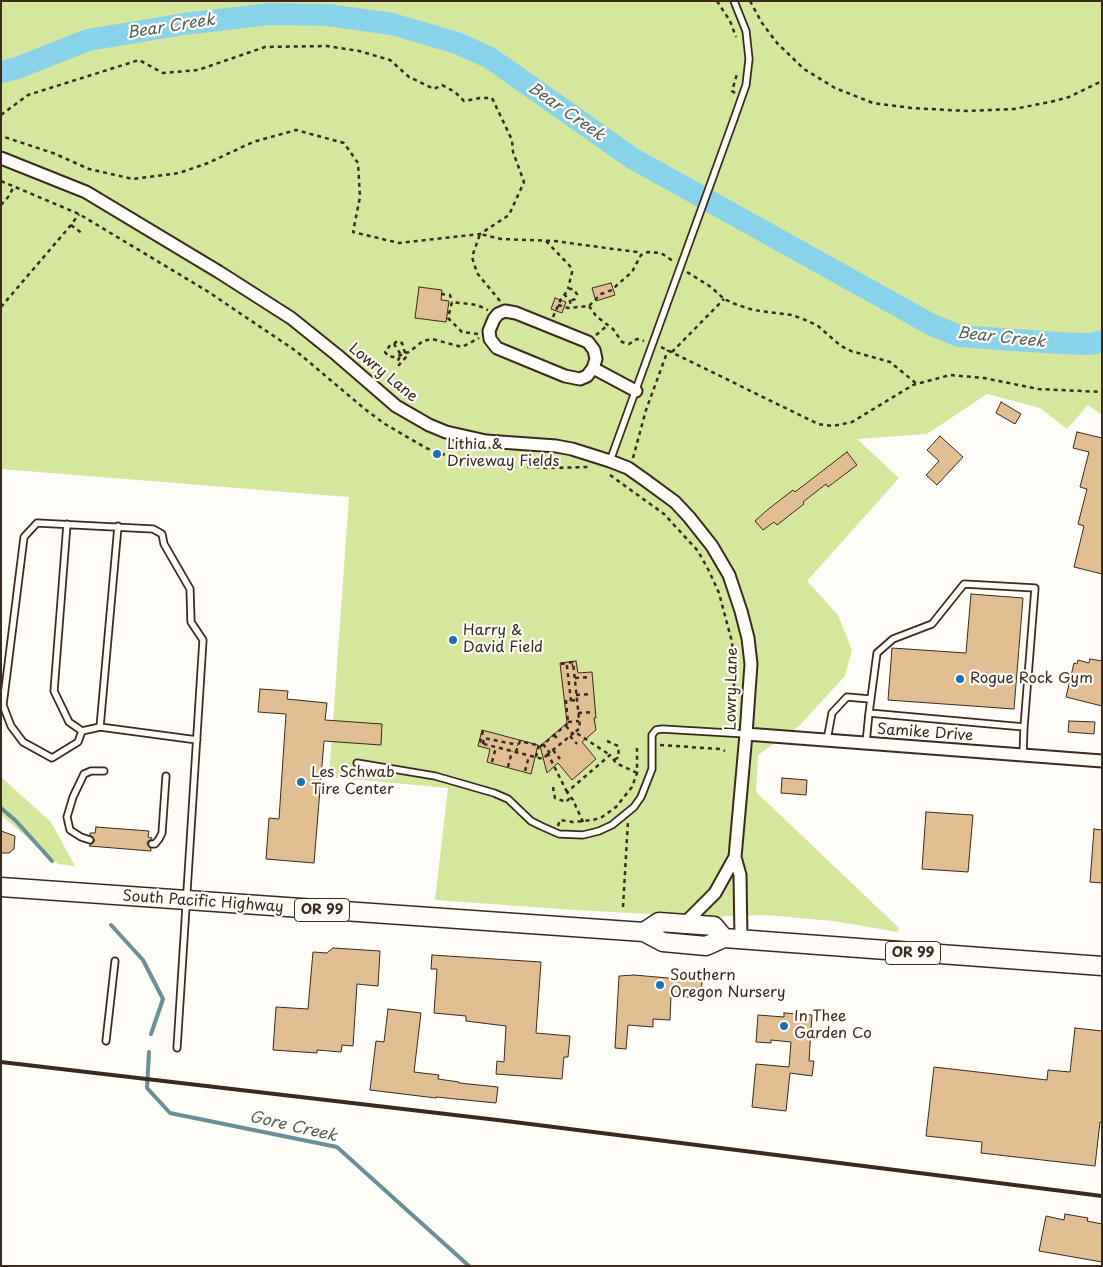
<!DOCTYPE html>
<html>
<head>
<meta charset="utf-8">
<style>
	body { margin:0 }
	#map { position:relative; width:1103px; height:1267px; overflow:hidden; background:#fdfcf7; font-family:"Playpen Sans",sans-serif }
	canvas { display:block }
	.frame { position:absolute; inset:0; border:2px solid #3b2a1e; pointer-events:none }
</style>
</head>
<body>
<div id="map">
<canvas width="1103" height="1267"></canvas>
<div class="frame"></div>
</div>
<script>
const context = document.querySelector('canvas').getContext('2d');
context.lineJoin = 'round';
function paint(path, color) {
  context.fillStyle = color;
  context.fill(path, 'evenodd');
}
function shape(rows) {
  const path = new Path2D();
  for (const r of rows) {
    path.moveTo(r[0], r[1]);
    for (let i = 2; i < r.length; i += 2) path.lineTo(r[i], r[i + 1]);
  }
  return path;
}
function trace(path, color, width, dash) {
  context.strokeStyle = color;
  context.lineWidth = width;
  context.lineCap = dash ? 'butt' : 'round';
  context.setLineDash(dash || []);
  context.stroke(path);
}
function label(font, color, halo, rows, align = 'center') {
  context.font = font + ' "Playpen Sans",sans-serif';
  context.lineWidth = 4.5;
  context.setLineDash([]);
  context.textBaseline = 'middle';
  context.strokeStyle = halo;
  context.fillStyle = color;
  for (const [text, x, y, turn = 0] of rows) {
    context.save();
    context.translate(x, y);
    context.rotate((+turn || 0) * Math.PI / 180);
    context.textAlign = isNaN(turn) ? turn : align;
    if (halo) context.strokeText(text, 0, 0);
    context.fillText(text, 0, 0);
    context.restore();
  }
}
const green = shape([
	[1,1,1102,1,1102,415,1088,405,1067,429,1040,408,987,394,927,434,857,439,899,478,807,581,838,615,852,650,845,676,800,725,758,755,756,792,899,928,898,932,833,921,766,915,704,917,575,910,435,900,448,788,329,777,349,497,1,469],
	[1,777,51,822,75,866,58,864,1,815]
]);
const stream = shape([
	[1,808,16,821,52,861],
	[111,925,143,960,163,999,151,1034],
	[149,1052,147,1088,170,1113,337,1147,469,1266]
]);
const river = shape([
	[1,72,17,68,88,40,184,24,270,14,328,15,392,24,457,43,490,58,632,158,932,325,959,336,1058,343,1091,344,1102,341]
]);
const building = shape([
	[611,283,615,295,596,301,592,288,611,283],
	[419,287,442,290,441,300,449,301,446,322,415,318,419,287],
	[555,298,566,302,562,313,551,309,555,298],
	[1001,402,1021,414,1015,424,996,413,1001,402],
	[1077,432,1102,438,1102,574,1074,567,1084,526,1078,524,1087,489,1080,487,1089,452,1073,448,1077,432],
	[940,436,963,457,937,485,926,475,939,461,927,450,940,436],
	[847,452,857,465,828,487,826,484,803,502,804,504,777,525,774,522,763,530,755,521,766,511,793,490,795,492,847,452],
	[971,594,1023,598,1014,709,888,700,892,648,966,653,971,594],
	[1090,659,1102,661,1102,706,1066,697,1074,663,1077,664,1078,660,1089,663,1090,659],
	[576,661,578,673,592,672,596,718,594,718,596,730,582,742,596,759,572,780,558,763,547,773,540,746,567,723,560,663,576,661],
	[260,689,288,691,287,699,327,703,325,720,382,724,381,745,324,741,314,863,266,859,269,818,279,819,286,714,258,712,260,689],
	[1069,721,1095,722,1094,734,1068,732,1069,721],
	[482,730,538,745,531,774,487,762,490,749,478,746,482,730],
	[782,778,807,780,806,795,781,793,782,778],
	[926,812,973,815,968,872,922,869,926,812],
	[96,827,149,831,148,837,152,838,152,839,148,841,147,844,151,849,151,851,89,846,94,842,94,839,90,835,90,833,95,833,96,827],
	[1094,829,1102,830,1102,883,1090,882,1094,829],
	[1,831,15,836,14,849,9,853,1,853,1,831],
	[333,948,380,951,378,986,357,984,353,1046,342,1045,341,1052,317,1050,317,1053,273,1050,276,1007,308,1009,313,952,327,953,333,948],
	[432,955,541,962,536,1033,570,1036,568,1057,564,1057,562,1079,496,1074,497,1061,504,1062,506,1026,466,1021,466,1016,434,1013,437,969,431,969,432,955],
	[634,975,702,981,701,998,671,996,670,1020,653,1019,653,1027,628,1025,626,1049,615,1048,619,976,634,975],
	[388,1009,421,1013,414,1072,439,1075,438,1079,459,1082,459,1083,498,1087,496,1103,436,1097,436,1098,370,1090,376,1041,384,1042,388,1009],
	[784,1013,812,1015,809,1061,814,1061,812,1076,790,1073,786,1111,752,1107,756,1064,789,1067,791,1042,771,1040,771,1043,756,1042,758,1015,784,1017,784,1013],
	[1075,1028,1102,1031,1102,1122,1100,1122,1095,1166,981,1153,982,1142,926,1136,934,1067,1047,1080,1048,1070,1070,1072,1075,1028],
	[1065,1214,1088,1218,1087,1221,1102,1224,1102,1262,1039,1251,1046,1216,1064,1220,1065,1214]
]);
const path = shape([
	[717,1,730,21,736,37],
	[750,1,762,23,777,43,804,69,835,88,873,103,911,108,967,111,1014,109,1050,102,1069,97,1102,81],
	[735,93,732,91,737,74],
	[1,115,28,95,139,60,163,73,198,70,265,47,327,46,359,51,390,60,409,77,434,89,442,85,455,92,464,101,480,98,492,98,512,140,513,152,524,182,509,215,480,234,399,243,353,232,360,197,358,163,344,143,296,130,253,142,208,163,179,173,133,179,89,169,53,153,1,136],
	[1,181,79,214,207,291,296,351,366,410,385,424,426,448,442,454,486,465,550,468,588,467],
	[1,205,9,196,14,186],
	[71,225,83,234],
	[546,241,570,266,572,272,568,289],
	[687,272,711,287,724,299,735,304,753,310,792,315,808,321,818,326,841,346,851,351,890,362,917,384],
	[441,294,450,295,452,302],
	[564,294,570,301,571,307],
	[500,301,477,273,472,257,480,234,501,239,555,241,591,246,637,252,641,255],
	[558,305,568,308,589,306,601,294,612,290,617,285,632,272,641,255,648,252,661,253,673,261],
	[589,306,596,316,613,329,622,342,629,344,637,339,644,341],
	[1,307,71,225,79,214],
	[553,317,561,299,569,289,573,289,577,294,575,299,570,301],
	[478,334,462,332,448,318,452,302,477,305,488,310],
	[596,335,608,325],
	[394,344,397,341,402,343,405,353,406,357,399,365,397,362,401,355,394,344,391,344,385,352,388,356,393,357,401,355,403,355,405,353,409,352,423,341,432,339,462,347,479,338],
	[661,347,818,424,833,426,852,422,913,385,950,375,984,378,1038,389,1102,392],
	[672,352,724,299],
	[633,458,646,410,668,350],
	[610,475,664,514,698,551,709,571,719,593,732,642,734,663,734,708],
	[561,664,573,662,580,728,575,732],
	[575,678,591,677],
	[576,695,592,694],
	[571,701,567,666,573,665],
	[578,713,593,712],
	[568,722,579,721],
	[566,726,573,734],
	[483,731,480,743,543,759,548,754],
	[554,735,559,740],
	[570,736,577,744],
	[607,741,618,746,619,757,614,760],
	[483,744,484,738,518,745],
	[543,744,550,753],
	[660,745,720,749,725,751],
	[553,750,560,759],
	[516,752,520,741,541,746,566,725,568,723,566,701,577,700],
	[536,757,539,745],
	[492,762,496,747],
	[508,767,512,751],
	[525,771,529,756],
	[553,787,555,798,566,802,571,797],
	[567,792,548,754,575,732,610,755],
	[583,822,573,800,567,792,610,755,616,763,637,773],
	[558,826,560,820,573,822,593,820,602,817,616,807,632,787,637,773,637,748],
	[623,907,628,821]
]);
const lane = shape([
	[734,1,746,31,749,59,746,85,734,119],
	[610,461,676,279],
	[67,524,54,691,69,722,82,731,100,727,197,740],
	[100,727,118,526],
	[82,731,78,742,52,758,23,742,11,726,3,705,24,537,37,523,153,529,162,534,164,544,190,589,191,622,203,640,177,1048],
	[827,740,832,713,847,697,870,699],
	[866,743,869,713,1024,727,1035,588,964,584,932,624,893,639,877,653,869,713],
	[1023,755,1024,727],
	[357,763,435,776,494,793,508,799,531,821,541,826,559,834,583,835,599,831,612,825,634,807,641,797,652,769,652,735,656,730,662,729,746,734],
	[90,840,81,837,70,830,67,817,73,797,84,774,91,771,104,771],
	[152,844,155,844,159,839,162,833,166,776],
	[106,1041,115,961]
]);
const street = shape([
	[1,158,86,192,219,272,291,318,337,355,396,406,429,425,446,432,486,441,556,446,572,449,610,461,628,468,645,480,675,502,689,517,712,546,729,575,741,611,748,638,751,664,746,734,735,857,740,875,741,939],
	[505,311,516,313,588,342,594,350,596,359,593,368,587,376,580,379,565,376,497,348,490,339,489,331,494,319,498,314,505,311],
	[593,368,636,391],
	[746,734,1102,761],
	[684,924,715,893,735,857]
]);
const primary = shape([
	[1,887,644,932,663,942,706,946,724,938,1102,966],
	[644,932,659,922,714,926,724,938]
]);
const rail = shape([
	[1,1062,506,1121,1102,1196]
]);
const laneBridge = shape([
	[676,279,734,119]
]);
const markers = [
	[437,454,5,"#1f6fb2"],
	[453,640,5,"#1f6fb2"],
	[960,679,5,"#1f6fb2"],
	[301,782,5,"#1f6fb2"],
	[660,985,5,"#1f6fb2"],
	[784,1026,5,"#1f6fb2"]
];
const shields = [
	[322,910,55],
	[913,953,55]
];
const shieldNames = [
	["OR 99",322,910],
	["OR 99",913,953]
];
const streetNames = [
	["Lowry Lane",383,373,39],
	["Lowry Lane",732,689,-89],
	["Samike Drive",925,733,4],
	["South Pacific Highway",203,902,4]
];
const poiNames = [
	["Lithia &",447,445],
	["Driveway Fields",447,462],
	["Harry &",463,631],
	["David Field",463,648],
	["Rogue Rock Gym",970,679],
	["Les Schwab",311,773],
	["Tire Center",311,790],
	["Southern",670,976],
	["Oregon Nursery",670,993],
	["In Thee",794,1017],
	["Garden Co",794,1034]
];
const waterNames = [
	["Bear Creek",171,27,-9],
	["Bear Creek",566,112,35],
	["Bear Creek",1001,338,6],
	["Gore Creek",293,1127,13]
];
paint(green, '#d4e79c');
trace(stream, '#6a8f98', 4);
trace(river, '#89d3ea', 22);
paint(building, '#e2be93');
trace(building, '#3b2a1e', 1);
trace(lane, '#3b2a1e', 9);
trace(street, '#3b2a1e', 15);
trace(primary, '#3b2a1e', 21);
trace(path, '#3b2a1e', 2.5, [4, 4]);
trace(lane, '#fdfcf7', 5.5);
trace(street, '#fdfcf7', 11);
trace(primary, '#fdfcf7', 18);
trace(rail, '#3b2a1e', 4);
trace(laneBridge, '#3b2a1e', 9, []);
trace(laneBridge, '#fdfcf7', 5.5);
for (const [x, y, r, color] of markers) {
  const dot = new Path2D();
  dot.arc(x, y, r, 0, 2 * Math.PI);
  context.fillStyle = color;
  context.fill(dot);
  trace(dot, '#fdfcf7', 2);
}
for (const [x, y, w] of shields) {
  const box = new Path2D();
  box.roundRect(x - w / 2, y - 11.5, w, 23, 4);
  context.fillStyle = '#fdfcf7';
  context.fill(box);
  trace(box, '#3b2a1e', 1);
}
label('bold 14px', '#3b2a1e', null, shieldNames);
label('15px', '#3b2a1e', '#fdfcf7', streetNames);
label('15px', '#3b2a1e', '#fdfcf7', poiNames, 'left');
label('italic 16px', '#525d5b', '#fdfcf7', waterNames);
</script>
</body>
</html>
